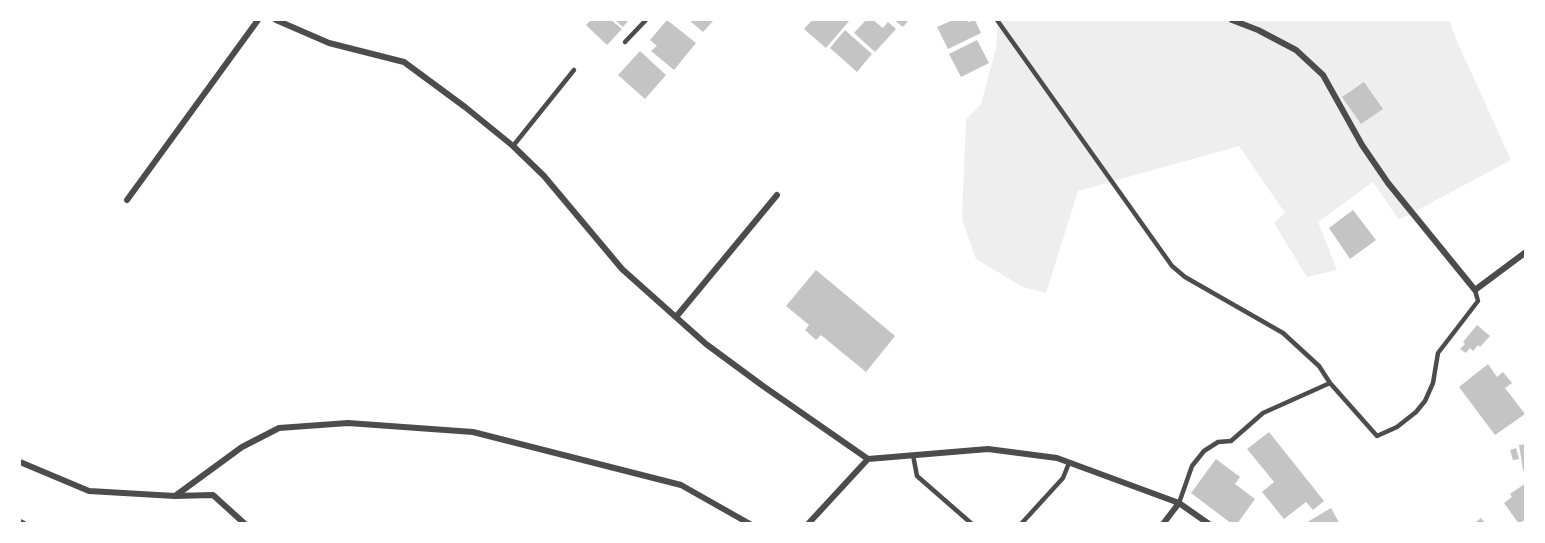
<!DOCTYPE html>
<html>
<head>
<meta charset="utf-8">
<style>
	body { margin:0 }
	#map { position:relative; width:1545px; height:543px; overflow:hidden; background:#fff; font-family:"Archivo Narrow",sans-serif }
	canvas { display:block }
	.frame { position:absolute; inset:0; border:21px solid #fff; pointer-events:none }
</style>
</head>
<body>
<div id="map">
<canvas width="1545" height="543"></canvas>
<div class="frame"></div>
</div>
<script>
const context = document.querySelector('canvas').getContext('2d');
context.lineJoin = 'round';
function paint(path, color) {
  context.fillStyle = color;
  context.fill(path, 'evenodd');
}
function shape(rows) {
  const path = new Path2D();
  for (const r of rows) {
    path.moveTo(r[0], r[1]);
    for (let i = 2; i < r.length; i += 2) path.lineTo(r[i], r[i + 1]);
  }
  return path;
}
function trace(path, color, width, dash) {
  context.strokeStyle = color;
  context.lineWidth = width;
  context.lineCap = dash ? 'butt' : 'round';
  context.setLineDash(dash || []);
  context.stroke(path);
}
const green = shape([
	[998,20,1449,20,1457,41,1511,160,1399,220,1373,182,1318,222,1337,270,1307,277,1274,223,1285,213,1239,146,1078,191,1046,293,1023,287,976,259,962,220,966,119,981,104,996,48]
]);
const building = shape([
	[591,20,611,20,622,29,607,45,586,25],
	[615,20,629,20,623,27],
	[667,20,696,43,674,70,651,51,657,46,650,40],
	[689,20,714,20,703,32],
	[812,20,850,20,826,48,804,29],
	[866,20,873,20,883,28,888,22,896,29,875,52,854,33],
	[894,20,909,20,903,27],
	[953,20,967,20,968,22,975,20,981,33,948,49,937,27],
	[845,30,872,54,857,72,830,48],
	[977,40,989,63,961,77,949,54],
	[640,51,666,75,645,99,618,75],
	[1364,82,1383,109,1361,124,1342,97],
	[1353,210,1376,240,1350,259,1329,228],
	[816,270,895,336,866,372,821,335,816,340,805,330,809,325,786,306],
	[1477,325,1490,336,1480,347,1478,345,1473,351,1470,348,1466,353,1460,349,1465,344,1463,342],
	[1488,364,1497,377,1503,372,1512,383,1505,388,1525,414,1495,435,1459,387],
	[1269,432,1324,501,1313,510,1306,502,1284,519,1262,492,1274,482,1247,449],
	[1526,444,1526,469,1523,470,1519,445],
	[1516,448,1519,459,1513,460,1510,450],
	[1216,459,1240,477,1235,484,1255,499,1237,524,1232,524,1191,493],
	[1526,483,1526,519,1519,524,1504,503,1512,497,1510,494],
	[1331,508,1340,524,1304,524],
	[1481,518,1486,524,1473,524]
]);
const service = shape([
	[997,20,1172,266,1185,277,1283,333,1319,366,1330,383,1377,436,1397,427,1416,412,1425,401,1433,383,1438,353,1478,301,1475,290],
	[625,42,646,20],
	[513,146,574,70],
	[913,455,917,476,972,524],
	[1179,503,1192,466,1204,451,1218,442,1231,441,1263,413,1330,383],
	[1021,524,1063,478,1069,463]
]);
const minor = shape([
	[276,20,329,43,404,62,465,107,513,146,544,176,622,269,706,344,763,386,868,459],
	[1232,20,1258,30,1296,50,1323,75,1362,145,1388,183,1475,290,1526,252],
	[127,200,258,20],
	[676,317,777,195],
	[20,462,89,491,175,496,213,495,245,524],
	[175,496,242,447,279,428,348,423,473,432,681,485,750,524],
	[20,522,24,524],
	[808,524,868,459,988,449,1057,458,1179,503,1209,524],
	[1163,524,1179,503]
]);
paint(green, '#eee');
paint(building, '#c4c4c4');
trace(service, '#4c4c4c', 4.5);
trace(minor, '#4c4c4c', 6);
</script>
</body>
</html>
